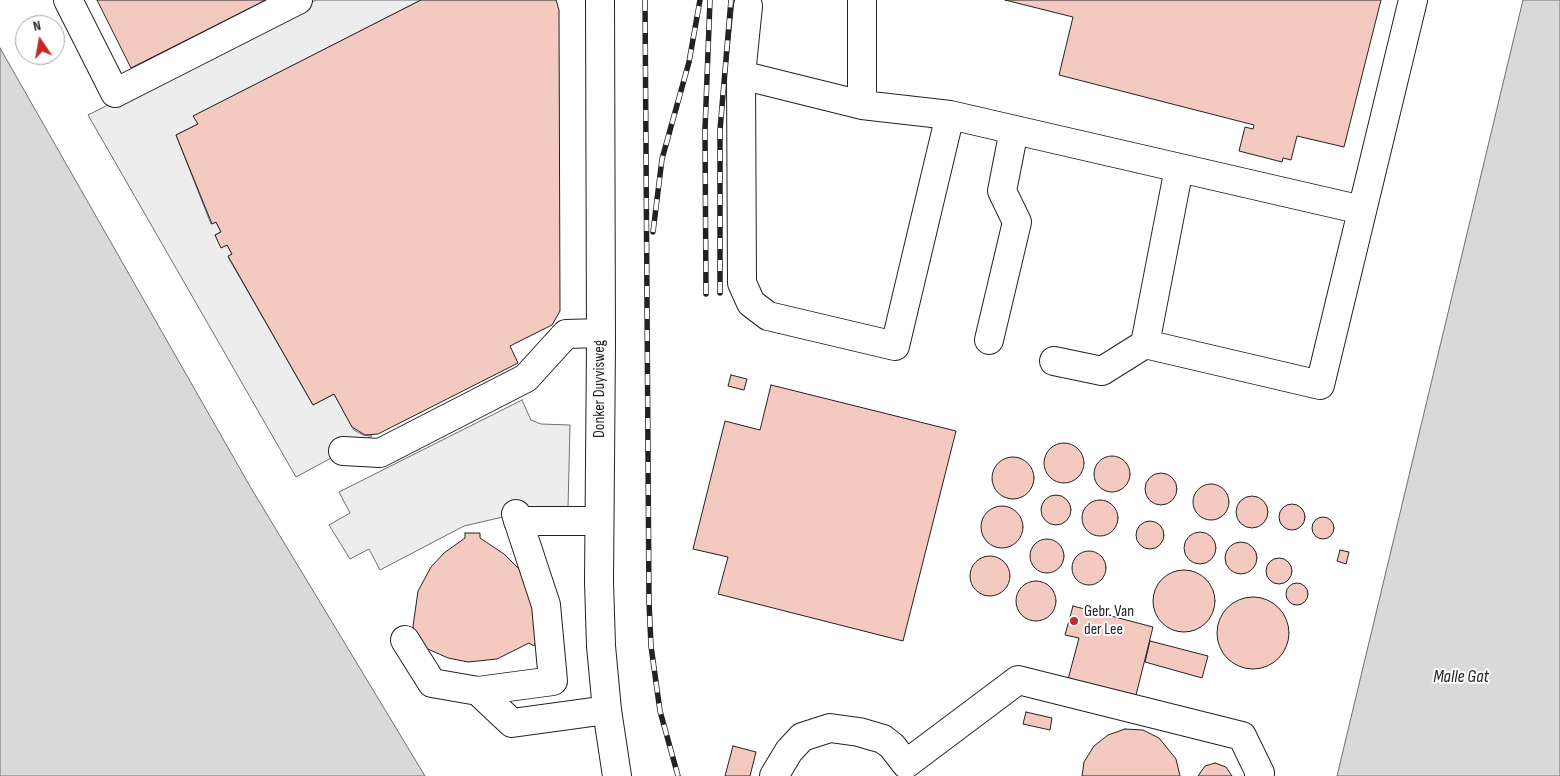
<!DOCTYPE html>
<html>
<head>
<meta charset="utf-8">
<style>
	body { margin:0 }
	#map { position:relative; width:1560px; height:776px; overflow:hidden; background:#fff; font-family:"Sofia Sans Condensed",sans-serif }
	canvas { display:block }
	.north { position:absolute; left:15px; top:15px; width:50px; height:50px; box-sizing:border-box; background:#fff; border:1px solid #a7a7a7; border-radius:50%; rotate:348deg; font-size:14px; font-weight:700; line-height:20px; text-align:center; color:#222 }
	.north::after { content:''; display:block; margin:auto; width:18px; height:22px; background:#c62828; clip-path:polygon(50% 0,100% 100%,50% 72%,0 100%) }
</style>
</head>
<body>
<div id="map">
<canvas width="1560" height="776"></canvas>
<div class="north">N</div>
</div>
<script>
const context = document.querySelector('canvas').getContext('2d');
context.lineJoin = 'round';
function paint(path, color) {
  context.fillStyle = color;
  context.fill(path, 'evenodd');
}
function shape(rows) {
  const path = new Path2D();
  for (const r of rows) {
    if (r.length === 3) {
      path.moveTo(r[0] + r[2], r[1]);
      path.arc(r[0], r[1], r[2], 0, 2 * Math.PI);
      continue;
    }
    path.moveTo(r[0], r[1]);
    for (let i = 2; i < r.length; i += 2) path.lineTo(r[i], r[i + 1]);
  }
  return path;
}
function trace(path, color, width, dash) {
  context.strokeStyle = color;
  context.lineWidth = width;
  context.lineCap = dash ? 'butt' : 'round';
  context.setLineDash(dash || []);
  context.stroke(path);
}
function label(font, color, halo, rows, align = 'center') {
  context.font = font + ' "Sofia Sans Condensed",sans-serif';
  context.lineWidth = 4;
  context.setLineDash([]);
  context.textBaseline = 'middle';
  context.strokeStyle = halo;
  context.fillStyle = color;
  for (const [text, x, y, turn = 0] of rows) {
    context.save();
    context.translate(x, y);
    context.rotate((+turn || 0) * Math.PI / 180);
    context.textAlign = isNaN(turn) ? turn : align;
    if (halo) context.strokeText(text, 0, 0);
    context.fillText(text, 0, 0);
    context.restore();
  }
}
const parking = shape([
	[316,0,421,0,194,116,198,124,176,135,211,224,216,222,221,232,215,235,221,247,227,245,232,254,228,257,313,405,334,394,354,430,363,435,372,436,296,477,88,115,316,0],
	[522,400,531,420,541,424,570,425,568,509,516,514,464,526,380,570,369,549,350,559,329,525,350,513,339,492,522,400]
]);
const water = shape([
	[1523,0,1560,0,1560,776,1337,776,1523,0],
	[0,48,251,488,425,776,0,776,0,48]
]);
const building = shape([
	[97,0,266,0,131,68,97,0],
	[421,0,556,0,557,3,559,10,560,311,552,325,510,346,518,363,378,434,365,435,352,427,334,394,313,405,228,256,232,254,227,245,221,248,215,235,221,232,216,222,212,224,176,135,198,124,193,116,421,0],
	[1005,0,1381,0,1344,147,1297,136,1291,160,1283,158,1282,162,1239,151,1245,127,1253,129,1254,125,1059,75,1073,17,1005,0],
	[731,375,747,379,744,390,728,386,731,375],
	[771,385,956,431,903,641,718,594,728,557,693,549,725,421,760,430,771,385],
	[1064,463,20],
	[1112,474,18],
	[1013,478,21],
	[1161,489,16],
	[1211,502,18],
	[1056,510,15],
	[1252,512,16],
	[1100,518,18],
	[1292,517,13],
	[1002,527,21],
	[1323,528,11],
	[1150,535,14],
	[1200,548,16],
	[465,533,480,533,480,538,504,554,519,569,526,582,536,616,539,635,534,646,529,643,497,659,468,662,448,658,421,646,414,633,413,626,418,591,431,567,444,553,465,538,465,533],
	[1047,556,17],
	[1241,558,16],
	[1340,550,1349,552,1346,564,1337,561,1340,550],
	[1089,568,17],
	[990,576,20],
	[1279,571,13],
	[1184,601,31],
	[1036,601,20],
	[1297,594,11],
	[1253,633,36],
	[1073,606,1153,627,1130,719,1062,702,1079,638,1065,635,1073,606],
	[1150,641,1208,656,1202,678,1145,662,1150,641],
	[1026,712,1052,718,1050,730,1023,724,1026,712],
	[1125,729,1143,730,1159,738,1176,759,1180,776,1082,776,1084,762,1094,746,1108,735,1125,729],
	[733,746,756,752,750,776,725,776,733,746],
	[1215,763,1226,767,1232,776,1198,776,1205,766,1215,763]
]);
const minor = shape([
	[68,0,115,93,298,0],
	[600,0,601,342,599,582,601,646,607,710,617,776],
	[862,0,862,105],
	[748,6,741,75,742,283,751,303,768,316,895,346,950,115],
	[741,75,862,105,950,115,1362,210],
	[989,340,1017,222,1002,191,1014,130],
	[1145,344,1320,385,1413,0],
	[1054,361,1102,371,1145,344,1179,168],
	[343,451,380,453,526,378,566,334,601,333],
	[518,521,599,521],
	[405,640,432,683,478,691,553,681,546,605,516,514],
	[478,691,512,723,607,710],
	[774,776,789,751,802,737,830,728,859,732,883,739,892,746,906,764,1018,680,1242,736,1260,773,1259,776]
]);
const rail = shape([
	[645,0,649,602,651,646,660,711,678,776],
	[653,232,662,159,689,62,700,0],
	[720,293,720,130,731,0],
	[706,294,705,130,710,0]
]);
const markers = [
	[1074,621,5,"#c62828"]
];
const streetNames = [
	["Donker Duyvisweg",600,389,-90]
];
const poiNames = [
	["Gebr. Van",1084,612],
	["der Lee",1084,630]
];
const waterNames = [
	["Malle Gat",1461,677]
];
paint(parking, '#ededed');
trace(parking, '#6f6f6f', 1);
paint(water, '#d9d9d9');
trace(water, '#6f6f6f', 1);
paint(building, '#f3c9c0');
trace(building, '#222', 1);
trace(minor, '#222', 30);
trace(minor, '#fff', 28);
trace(rail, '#222', 5.5);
trace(rail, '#fff', 4, [11]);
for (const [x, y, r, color] of markers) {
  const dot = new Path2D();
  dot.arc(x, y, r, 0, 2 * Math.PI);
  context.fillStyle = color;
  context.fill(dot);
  trace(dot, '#fff', 2);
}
label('16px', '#222', '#fff', streetNames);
label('16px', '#222', '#fff', poiNames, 'left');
label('italic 18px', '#222', '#fff', waterNames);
</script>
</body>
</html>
